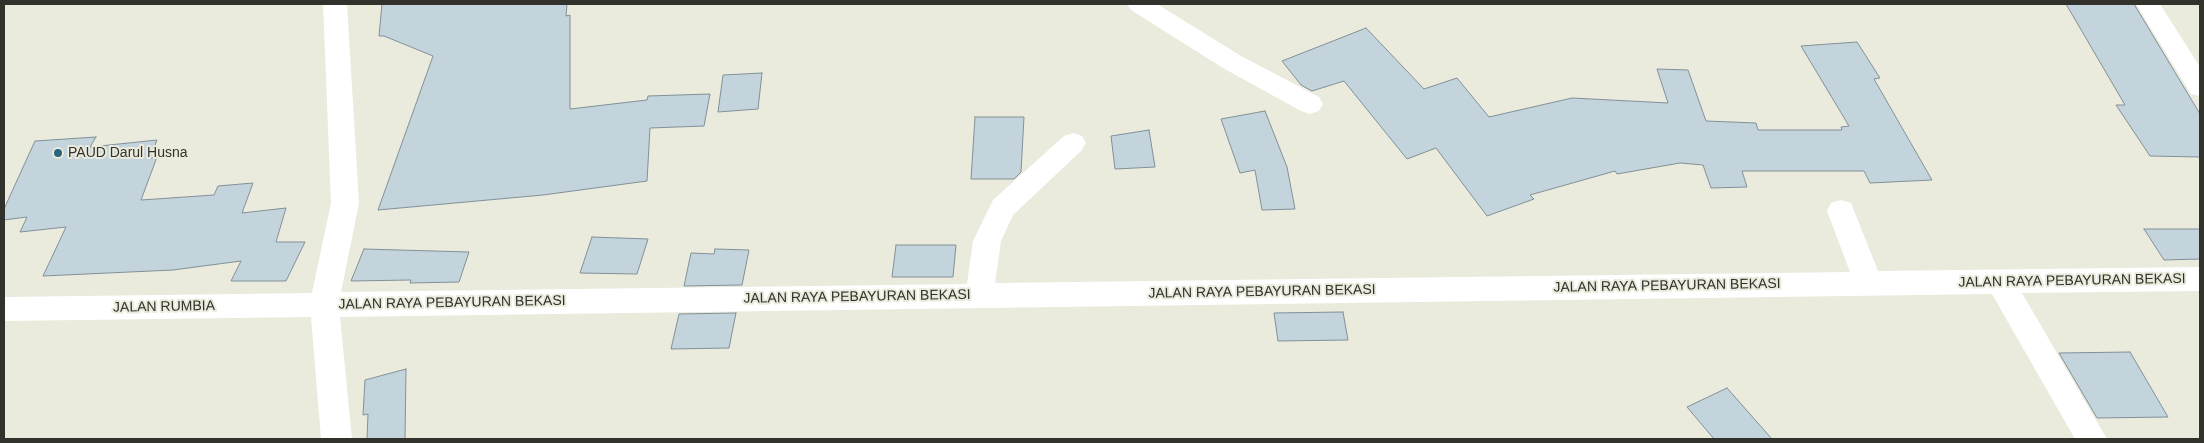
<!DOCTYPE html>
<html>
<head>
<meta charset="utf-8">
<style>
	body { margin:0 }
	#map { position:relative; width:2204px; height:443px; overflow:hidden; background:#eaebdc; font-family:Arial,sans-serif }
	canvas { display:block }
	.frame { position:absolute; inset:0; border:5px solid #32322c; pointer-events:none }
</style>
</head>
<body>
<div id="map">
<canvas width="2204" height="443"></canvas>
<div class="frame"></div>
</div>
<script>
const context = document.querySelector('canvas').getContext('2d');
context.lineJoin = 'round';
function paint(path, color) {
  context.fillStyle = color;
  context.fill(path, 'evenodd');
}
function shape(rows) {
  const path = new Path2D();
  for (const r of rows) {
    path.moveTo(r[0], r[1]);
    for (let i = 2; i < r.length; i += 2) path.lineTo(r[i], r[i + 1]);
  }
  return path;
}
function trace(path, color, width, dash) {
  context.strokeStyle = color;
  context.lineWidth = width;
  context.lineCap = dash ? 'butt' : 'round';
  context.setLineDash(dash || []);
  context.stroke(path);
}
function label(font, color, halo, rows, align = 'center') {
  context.font = font + ' Arial,sans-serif';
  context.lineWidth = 4;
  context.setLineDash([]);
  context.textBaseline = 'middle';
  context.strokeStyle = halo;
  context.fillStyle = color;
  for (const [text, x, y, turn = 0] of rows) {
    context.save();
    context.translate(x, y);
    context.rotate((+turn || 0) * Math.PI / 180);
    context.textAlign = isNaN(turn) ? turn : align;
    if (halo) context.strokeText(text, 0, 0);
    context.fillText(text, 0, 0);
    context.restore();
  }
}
const building = shape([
	[382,4,567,4,566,16,570,15,570,109,647,100,648,96,710,94,704,126,650,128,647,181,543,195,378,210,433,56,384,36,379,36,382,4],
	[2066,4,2134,4,2200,114,2200,157,2150,156,2116,105,2125,105,2066,4],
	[1366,28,1424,89,1457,78,1489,117,1572,98,1668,103,1657,69,1688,70,1706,121,1756,123,1758,130,1842,130,1841,127,1849,126,1801,46,1857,42,1880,78,1874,79,1932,180,1870,183,1864,171,1742,171,1747,187,1711,188,1703,165,1680,163,1617,174,1615,171,1530,195,1534,199,1487,216,1436,148,1407,159,1344,81,1312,91,1301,85,1282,61,1366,28],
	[762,73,758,109,718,112,723,75,762,73],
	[1265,111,1287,167,1295,209,1262,210,1255,170,1240,173,1221,119,1265,111],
	[975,117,1024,117,1021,172,1014,179,971,179,975,117],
	[1149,130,1155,167,1115,169,1111,136,1149,130],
	[96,137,90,147,157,140,150,158,157,157,141,200,214,195,218,186,253,183,242,213,286,208,276,242,305,242,286,281,231,281,241,261,173,270,43,276,66,227,20,232,27,217,4,220,4,209,35,141,96,137],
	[2144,229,2200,229,2200,259,2164,260,2144,229],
	[592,237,648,239,637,274,580,273,592,237],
	[896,245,956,245,953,277,892,277,896,245],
	[364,249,469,252,459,282,410,283,411,280,351,281,364,249],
	[715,249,749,250,742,285,684,286,691,253,714,254,715,249],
	[1343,312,1348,340,1278,341,1274,313,1343,312],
	[736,313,729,348,671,349,679,314,736,313],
	[2130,352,2168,417,2097,418,2059,353,2130,352],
	[406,369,405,439,367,439,368,414,363,415,365,380,406,369],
	[1727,388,1772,439,1714,439,1687,407,1727,388]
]);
const minor = shape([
	[323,4,347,4,359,203,341,292,967,284,973,241,993,200,1064,136,1073,133,1082,136,1086,143,1082,150,1013,215,1001,241,995,283,1850,272,1827,211,1831,203,1841,200,1851,203,1878,271,2200,267,2200,291,2022,293,2107,439,2075,439,1992,294,340,317,352,439,321,439,311,317,4,321,4,297,312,293,331,203,323,4],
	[1127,4,1157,4,1241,56,1319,97,1323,104,1319,111,1310,114,1301,111,1223,68,1131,10,1127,4],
	[2136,4,2160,4,2200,67,2200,96,2191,94,2136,4]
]);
const markers = [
	[58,153,5,"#2b647e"]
];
const poiNames = [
	["PAUD Darul Husna",68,153]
];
const streetNames = [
	["JALAN RAYA PEBAYURAN BEKASI",2072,281,-1],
	["JALAN RAYA PEBAYURAN BEKASI",1667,286,-1],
	["JALAN RAYA PEBAYURAN BEKASI",1262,292,-1],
	["JALAN RAYA PEBAYURAN BEKASI",857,297,-1],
	["JALAN RAYA PEBAYURAN BEKASI",452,303,-1],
	["JALAN RUMBIA",164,307,-1]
];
paint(building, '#c4d4dc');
trace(building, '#819098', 1);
paint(minor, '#fff');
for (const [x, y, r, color] of markers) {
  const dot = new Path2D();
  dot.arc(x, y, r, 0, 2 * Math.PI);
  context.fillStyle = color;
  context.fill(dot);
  trace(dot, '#eaebdc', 2);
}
label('14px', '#32322c', '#eaebdc', poiNames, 'left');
label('14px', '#32322c', '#eaebdc', streetNames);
</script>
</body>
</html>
